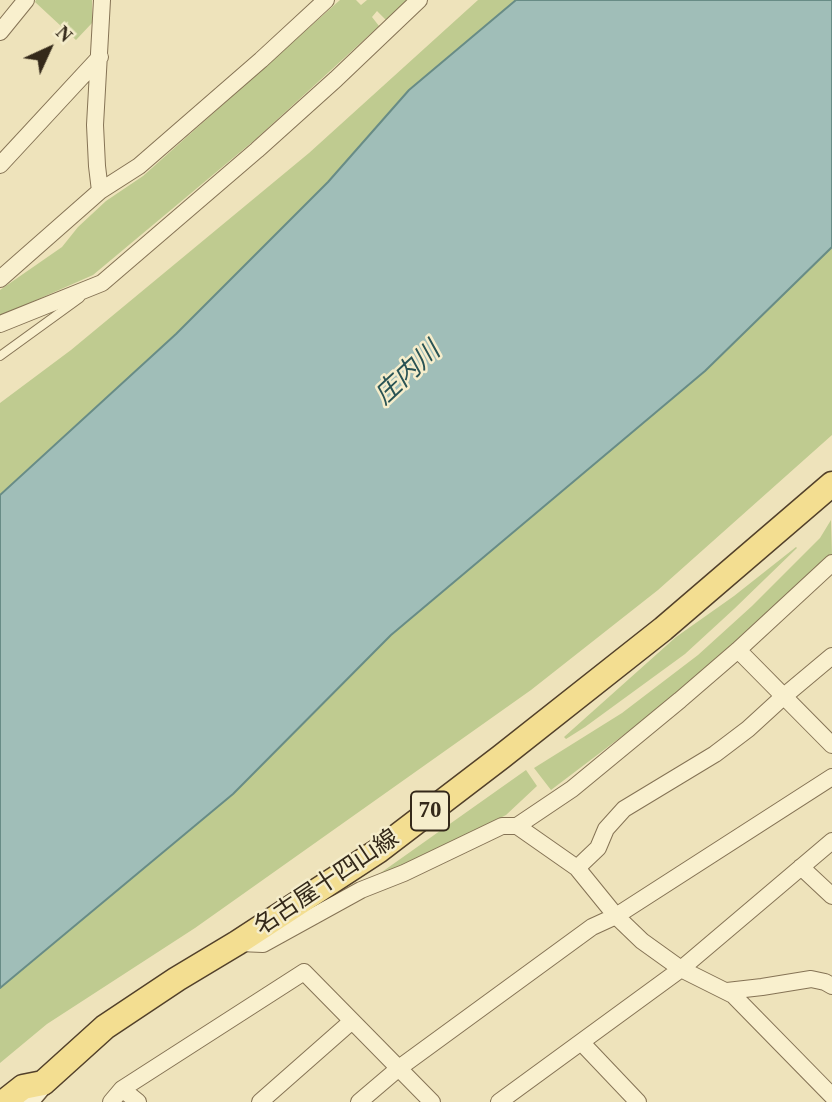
<!DOCTYPE html>
<html>
<head>
<meta charset="utf-8">
<style>
	body { margin:0 }
	#map { position:relative; width:832px; height:1102px; overflow:hidden; background:#eee3bb; font-family:"Times New Roman",serif }
	canvas { display:block }
	.north { position:absolute; left:14px; top:14px; width:70px; height:70px; -webkit-text-stroke:5px #f5edcb; paint-order:stroke; rotate:45deg; font-size:19px; font-weight:700; line-height:28px; text-align:center; color:#34291a }
	.north::after { content:''; display:block; margin:auto; width:24px; height:32px; background:#34291a; clip-path:polygon(50% 0,100% 100%,50% 72%,0 100%) }
</style>
</head>
<body>
<div id="map">
<canvas width="832" height="1102"></canvas>
<div class="north">N</div>
</div>
<script>
const context = document.querySelector('canvas').getContext('2d');
context.lineJoin = 'round';
function paint(path, color) {
  context.fillStyle = color;
  context.fill(path, 'evenodd');
}
function shape(rows) {
  const path = new Path2D();
  for (const r of rows) {
    path.moveTo(r[0], r[1]);
    for (let i = 2; i < r.length; i += 2) path.lineTo(r[i], r[i + 1]);
  }
  return path;
}
function trace(path, color, width, dash) {
  context.strokeStyle = color;
  context.lineWidth = width;
  context.lineCap = dash ? 'butt' : 'round';
  context.setLineDash(dash || []);
  context.stroke(path);
}
function label(font, color, halo, rows, align = 'center') {
  context.font = font + ' "Times New Roman","Noto Sans JP",serif';
  context.lineWidth = 5;
  context.setLineDash([]);
  context.textBaseline = 'middle';
  context.strokeStyle = halo;
  context.fillStyle = color;
  for (const [text, x, y, turn = 0] of rows) {
    context.save();
    context.translate(x, y);
    context.rotate((+turn || 0) * Math.PI / 180);
    context.textAlign = isNaN(turn) ? turn : align;
    if (halo) context.strokeText(text, 0, 0);
    context.fillText(text, 0, 0);
    context.restore();
  }
}
const green = shape([
	[36,0,92,0,92,23,76,40,35,2],
	[340,0,356,0,361,5,367,0,408,0,386,20,377,11,372,17,379,26,257,138,93,275,0,316,0,290,62,247,78,227,106,201,143,176],
	[478,0,516,0,409,90,328,182,176,334,0,495,0,403,71,350,309,153],
	[832,247,832,435,658,590,531,690,195,928,47,1024,0,1063,0,988,233,794,391,635,705,371],
	[831,520,832,557,675,696,551,790,534,768,622,713,698,655,752,606,820,538],
	[796,547,797,548,734,609,685,654,585,727,566,739,564,737,676,637,734,596],
	[526,770,537,786,506,815,373,882,372,879]
]);
const water = shape([
	[516,0,832,0,832,247,705,371,391,635,233,794,0,988,0,495,176,334,328,182,409,90,516,0]
]);
const lane = shape([
	[0,356,80,298]
]);
const street = shape([
	[0,32,26,0],
	[0,165,100,57],
	[100,191,97,166,95,125,102,0],
	[0,279,100,191,139,166,261,60,326,0],
	[0,324,102,283,257,150,336,79,419,0],
	[738,650,832,745],
	[517,826,572,789,680,700,738,650,832,563],
	[801,867,832,896],
	[577,868,598,848,606,829,624,809,715,754,748,729,783,697,832,656],
	[239,943,263,944,361,890,404,873,502,826,517,826,577,868,616,916,642,941,681,969,733,995,832,1096],
	[727,991,762,987,811,979,825,982,832,986],
	[581,1042,638,1102],
	[122,1089,138,1102],
	[111,1102,122,1089,304,972,432,1102],
	[260,1102,352,1021],
	[359,1102,399,1068,592,927,616,916,832,777],
	[499,1102,681,969,832,841]
]);
const secondary = shape([
	[27,1102,43,1083]
]);
const primary = shape([
	[4,1102,23,1087,43,1083,105,1027,177,979,237,943,378,851,501,757,663,629,832,484]
]);
const shields = [
	[430,811,38]
];
const shieldNames = [
	["70",430,811]
];
const streetNames = [
	["名古屋十四山線",327,883,-34]
];
const waterNames = [
	["庄内川",408,374,-43]
];
paint(green, '#bfcb90');
paint(water, '#a0beb8');
trace(water, '#688c86', 2);
trace(lane, '#857355', 10);
trace(street, '#857355', 18);
trace(secondary, '#665439', 24);
trace(primary, '#52402a', 27);
trace(lane, '#f9f0ce', 8);
trace(street, '#f9f0ce', 16);
trace(secondary, '#f9f0ce', 21);
trace(primary, '#f3de91', 24);
for (const [x, y, w] of shields) {
  const box = new Path2D();
  box.roundRect(x - w / 2, y - 19.5, w, 39, 5);
  context.fillStyle = '#f5edcb';
  context.fill(box);
  trace(box, '#34291a', 2);
}
label('bold 23px', '#34291a', null, shieldNames);
label('24px', '#34291a', '#f5edcb', streetNames);
label('italic 26px', '#295354', '#f5edcb', waterNames);
</script>
</body>
</html>
